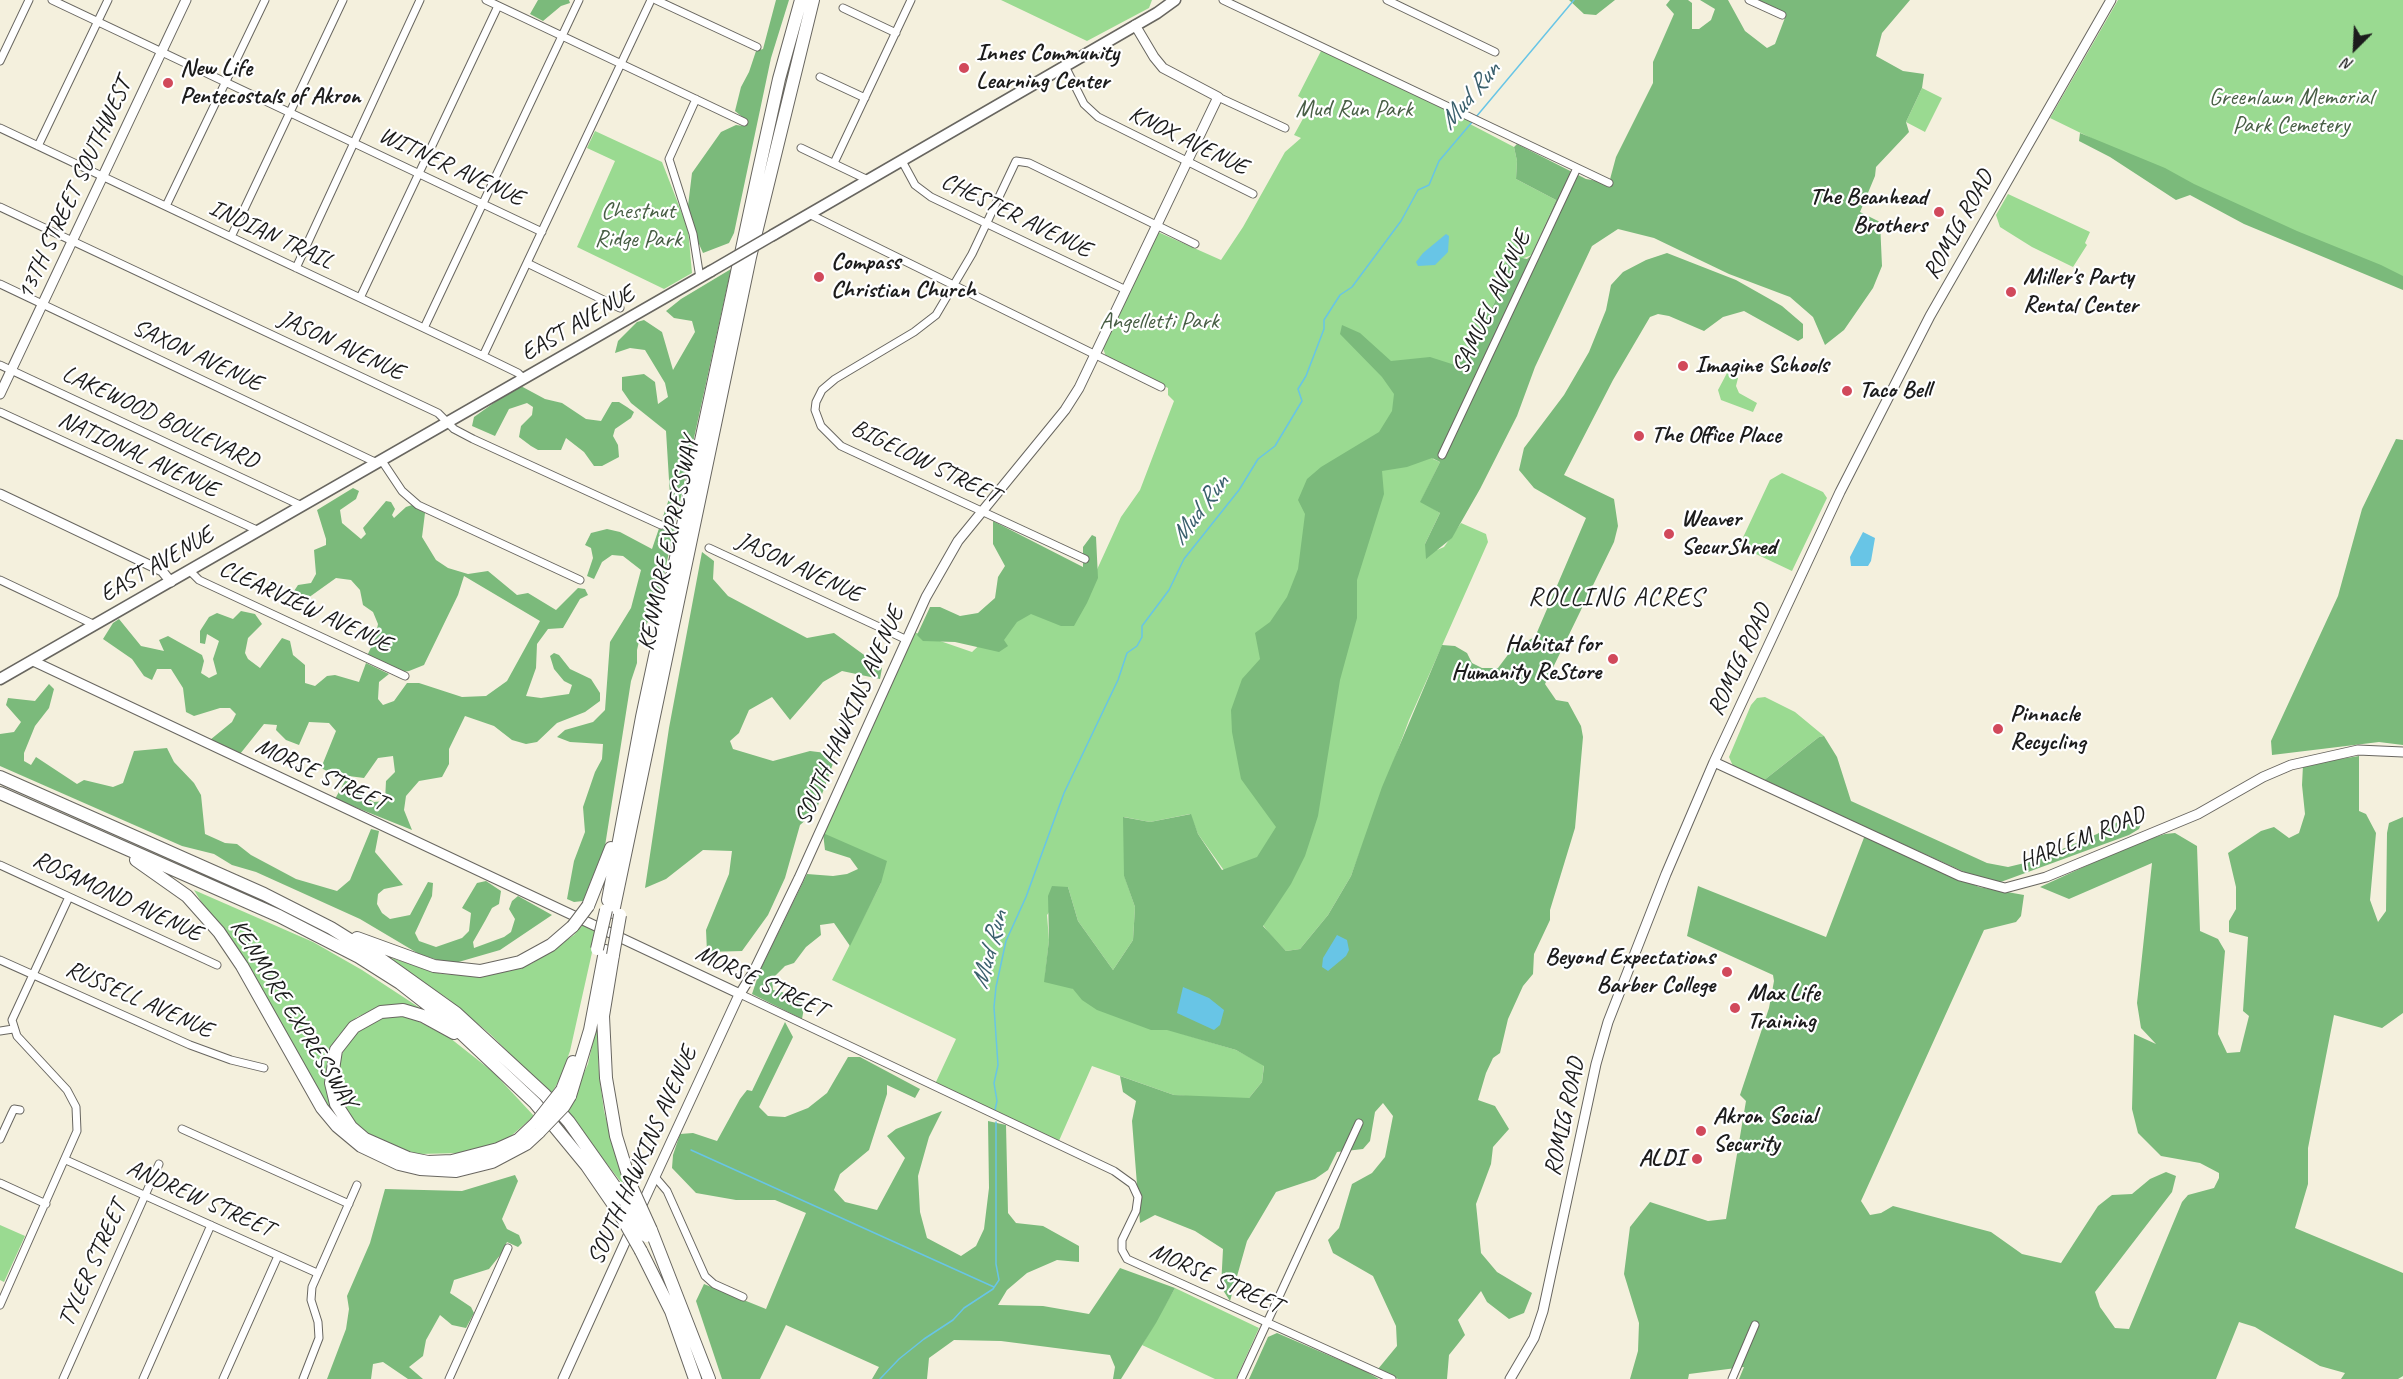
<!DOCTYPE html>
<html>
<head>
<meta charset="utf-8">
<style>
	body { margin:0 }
	#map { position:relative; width:2403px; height:1379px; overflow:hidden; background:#f4f0dd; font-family:Caveat,sans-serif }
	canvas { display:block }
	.north { position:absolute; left:2325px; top:18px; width:60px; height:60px; -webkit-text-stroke:4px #fff; paint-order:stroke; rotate:204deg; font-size:16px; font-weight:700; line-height:24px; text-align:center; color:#1c1c1c }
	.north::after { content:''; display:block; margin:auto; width:21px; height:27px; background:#1c1c1c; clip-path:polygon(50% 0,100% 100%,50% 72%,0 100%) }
</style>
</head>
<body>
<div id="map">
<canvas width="2403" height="1379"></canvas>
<div class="north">N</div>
</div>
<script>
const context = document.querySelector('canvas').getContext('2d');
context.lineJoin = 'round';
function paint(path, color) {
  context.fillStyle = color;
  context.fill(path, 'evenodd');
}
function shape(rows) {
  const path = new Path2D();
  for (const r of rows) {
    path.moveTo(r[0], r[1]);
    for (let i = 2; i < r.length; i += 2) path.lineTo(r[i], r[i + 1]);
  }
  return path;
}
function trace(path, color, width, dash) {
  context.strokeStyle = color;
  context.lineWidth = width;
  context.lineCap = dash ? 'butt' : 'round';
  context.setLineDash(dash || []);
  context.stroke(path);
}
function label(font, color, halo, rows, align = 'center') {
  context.font = font + ' Caveat,sans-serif';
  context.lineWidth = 4.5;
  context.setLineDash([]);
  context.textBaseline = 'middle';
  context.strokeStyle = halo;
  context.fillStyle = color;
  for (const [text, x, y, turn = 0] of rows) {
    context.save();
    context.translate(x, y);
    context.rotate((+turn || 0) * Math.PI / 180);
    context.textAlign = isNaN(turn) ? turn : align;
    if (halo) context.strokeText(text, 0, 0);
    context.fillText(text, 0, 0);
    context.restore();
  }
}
const green = shape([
	[1001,0,1152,0,1149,8,1087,41],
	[2118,0,2403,0,2403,285,2288,234,2050,118],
	[1322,49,1472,122,1470,124,1514,147,1517,161,1516,179,1556,200,1532,255,1505,265,1494,304,1455,365,1433,459,1440,462,1421,501,1440,513,1425,544,1437,550,1444,547,1461,523,1486,534,1488,542,1409,720,1351,876,1328,915,1300,949,1286,951,1268,932,1198,834,1190,814,1150,822,1124,817,1124,875,1135,907,1133,940,1113,970,1078,921,1068,887,1047,915,1049,940,1045,977,1183,1034,1236,1050,1264,1065,1262,1082,1249,1098,1221,1099,1174,1095,1092,1066,1058,1143,935,1084,956,1039,832,980,881,883,823,833,914,632,972,652,1024,603,1079,609,1121,517,1140,490,1174,401,1168,395,1168,388,1106,357,1103,348,1158,232,1221,260,1243,227,1285,152,1301,138,1294,135,1311,104,1298,96],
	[1922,88,1942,98,1925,132,1906,122],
	[595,131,662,162,688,229,692,273,664,289,577,247,615,161,587,148],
	[2008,194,2090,232,2085,243,2087,245,2073,267,2032,247,2000,227,1996,215],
	[1727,373,1738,378,1736,386,1739,393,1757,403,1753,412,1721,400,1718,390],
	[1782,473,1823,492,1827,498,1792,571,1739,546,1770,480],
	[1765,697,1795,712,1824,736,1819,737,1763,781,1733,766,1729,757,1751,705,1757,698],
	[194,890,313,942,362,970,420,1008,381,1007,357,1017,338,1036,328,1058,325,1080,341,1125,330,1111],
	[583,924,596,930,593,948,570,1051,560,1079,551,1094,490,1034,447,998,382,955,442,974,484,976,531,964,574,935],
	[392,1014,406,1015,450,1038,493,1072,534,1116,511,1136,490,1146,463,1153,418,1154,393,1147,369,1135,351,1120,343,1107,337,1092,337,1064,353,1033,377,1019],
	[597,1024,599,1074,604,1111,624,1186,566,1111,588,1064],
	[0,1225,25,1236,4,1282,0,1280],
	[1175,1288,1259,1328,1236,1379,1215,1379,1142,1345]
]);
const forest = shape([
	[538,0,569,0,570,3,561,6,543,21,530,14],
	[776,0,789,0,771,58,734,233,729,243,703,253,691,226,688,206,692,173,721,132,736,125,744,126,746,120,735,111,741,87,749,72,756,51,763,49],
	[1569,0,1615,0,1596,15,1584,14],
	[1670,0,1688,0,1692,3,1692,29,1699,29,1711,20,1715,9,1700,0,1728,0,1745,31,1767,48,1775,44,1786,15,1756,0,1910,0,1882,33,1876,56,1903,71,1924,74,1922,88,1906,122,1909,132,1876,167,1875,176,1860,212,1880,222,1882,266,1873,288,1844,330,1825,345,1813,317,1790,297,1729,274,1654,238,1618,229,1592,246,1535,367,1517,416,1480,489,1452,538,1426,559,1425,544,1440,513,1420,502,1440,462,1432,458,1407,467,1382,471,1384,494,1357,580,1357,618,1340,680,1318,816,1305,856,1291,884,1263,926,1286,951,1300,949,1328,915,1351,876,1382,787,1442,645,1455,646,1467,653,1472,663,1482,668,1498,668,1513,648,1535,637,1586,518,1534,488,1519,470,1524,448,1564,395,1589,352,1606,310,1611,285,1623,272,1646,260,1667,253,1736,280,1782,306,1803,324,1803,338,1798,341,1744,311,1723,317,1704,331,1669,316,1658,314,1650,317,1613,380,1564,475,1614,499,1618,526,1614,542,1545,684,1556,700,1568,702,1581,726,1583,737,1575,828,1550,910,1550,920,1534,954,1533,974,1523,986,1508,1019,1500,1053,1493,1058,1486,1073,1478,1100,1495,1106,1509,1129,1493,1147,1491,1164,1476,1204,1481,1253,1497,1272,1532,1293,1524,1313,1509,1319,1487,1302,1481,1291,1458,1320,1465,1335,1449,1355,1447,1379,1398,1379,1378,1369,1397,1346,1396,1326,1373,1276,1333,1253,1328,1240,1339,1228,1352,1184,1372,1173,1385,1157,1393,1116,1383,1103,1375,1112,1370,1141,1363,1149,1337,1152,1328,1170,1315,1179,1276,1192,1247,1241,1230,1301,1221,1287,1223,1249,1195,1231,1155,1215,1140,1223,1132,1121,1136,1101,1123,1092,1120,1076,1174,1095,1249,1098,1262,1082,1264,1066,1236,1050,1167,1030,1151,1030,1097,1010,1082,1000,1073,989,1044,982,1049,940,1048,896,1052,886,1068,887,1078,921,1113,970,1133,940,1135,907,1124,876,1123,817,1150,822,1191,814,1198,834,1222,870,1257,857,1276,827,1241,779,1232,732,1231,710,1242,679,1260,659,1255,633,1270,622,1287,597,1298,569,1305,514,1298,500,1307,479,1321,467,1379,432,1392,411,1394,394,1382,377,1340,334,1342,325,1360,333,1391,361,1430,357,1455,365,1494,304,1505,265,1513,256,1527,259,1532,255,1556,200,1516,179,1517,161,1514,147,1517,144,1586,179,1609,183,1616,157,1653,83,1653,62,1674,14,1666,5],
	[2080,133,2165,168,2194,184,2297,231,2381,265,2403,276,2403,290,2244,224,2190,195,2176,200,2110,157,2079,141],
	[731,269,657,607,641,633,637,650,637,663,631,681,605,846,583,901,574,902,567,899,574,861,585,832,583,807,595,772,602,759,603,744,570,742,557,737,565,730,593,722,605,710,610,642,631,608,641,570,623,556,612,555,602,562,594,579,587,576,593,558,591,548,585,545,591,533,607,529,620,532,652,549,670,496,666,431,631,403,622,390,622,377,644,374,655,382,658,404,668,397,665,383,645,350,630,348,615,353,618,341,637,322,644,320,662,332,673,370,695,332,692,321,674,318,666,311,681,299],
	[519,385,545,399,562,403,586,419,601,421,612,402,619,402,627,407,634,412,631,418,615,429,613,436,618,445,619,457,602,466,594,466,584,452,566,438,561,450,538,450,531,446,519,437,521,426,532,415,533,407,527,403,509,409,495,436,472,426,474,417],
	[2396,439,2403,440,2403,745,2379,742,2272,755,2271,741,2338,596,2362,509],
	[353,488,359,491,356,499,340,510,342,523,361,539,366,534,363,528,386,501,391,502,395,509,392,515,394,518,406,507,412,505,425,513,422,537,436,560,448,568,468,574,488,571,517,595,528,593,556,610,578,588,585,589,588,595,580,599,563,628,548,629,537,644,536,668,526,696,541,698,569,694,572,685,564,681,554,669,550,656,554,653,559,655,570,669,591,679,600,693,600,701,585,712,557,723,537,742,526,744,512,740,494,726,465,716,449,749,449,764,442,777,419,781,406,796,404,810,412,830,335,799,346,779,354,790,374,802,385,801,386,781,395,772,393,756,378,758,364,778,333,774,321,768,336,731,329,723,309,722,299,745,286,740,276,730,277,725,264,724,240,754,210,740,232,722,236,714,230,708,220,708,194,716,186,712,183,688,171,669,157,669,152,680,144,676,132,659,103,639,113,623,119,619,141,646,164,651,159,640,168,636,202,655,204,661,201,673,209,678,217,674,213,659,219,641,207,634,205,644,200,643,200,631,209,617,217,613,233,619,241,611,255,614,262,624,248,638,245,653,248,659,260,668,282,638,290,641,293,655,305,665,305,683,315,686,327,676,335,675,359,682,366,663,389,674,379,682,378,699,383,705,394,701,407,683,419,683,462,697,486,696,507,681,540,621,464,576,458,595,424,665,409,671,403,672,367,656,375,639,378,624,373,612,363,605,360,590,351,580,336,578,308,598,298,600,294,591,298,585,311,583,316,574,314,550,326,545,326,539,317,510],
	[993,521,1083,567,1083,547,1092,535,1096,537,1098,578,1087,603,1074,626,1061,626,1031,614,1017,622,1004,640,1008,646,999,652,955,642,923,641,917,635,930,607,940,607,960,616,978,613,995,598,998,577,1005,566,993,544],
	[702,552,714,561,713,579,728,596,807,638,834,633,882,668,880,679,842,671,823,682,790,720,772,697,749,710,739,733,730,741,733,749,773,761,810,751,826,753,835,758,816,811,800,825,785,878,768,915,742,951,707,952,706,930,729,874,732,851,703,850,666,879,645,888,669,728],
	[49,684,54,689,49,708,35,726,24,753,24,761,31,765,36,757,77,784,84,780,113,787,123,783,134,751,167,748,174,762,194,783,201,795,205,834,225,843,237,844,251,855,296,879,337,891,350,880,371,829,379,831,375,852,403,885,384,889,378,894,377,904,382,913,390,919,410,915,428,882,433,883,432,896,415,933,419,941,436,947,462,938,469,931,471,913,462,908,477,883,486,881,501,891,499,904,492,908,485,921,473,942,474,948,504,937,511,932,515,919,509,909,512,901,518,896,552,915,500,950,455,963,441,961,419,954,360,919,256,872,232,865,214,854,182,846,0,766,0,734,14,732,21,722,6,705,8,698,35,701],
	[1824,736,1837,757,1851,801,1987,863,2008,867,2037,860,2097,834,2128,816,2142,821,2139,829,2129,835,1998,883,1971,875,1763,781,1819,737],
	[2359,756,2359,811,2366,814,2376,833,2370,900,2378,922,2386,911,2387,833,2389,823,2403,817,2403,1013,2382,1028,2334,1015,2308,1148,2308,1184,2295,1228,2403,1273,2403,1376,2398,1379,2341,1379,2345,1373,2320,1366,2255,1327,2239,1322,2216,1379,1739,1379,1744,1367,1689,1374,1688,1379,1630,1379,1638,1351,1639,1323,1624,1274,1630,1227,1650,1202,1708,1221,1726,1219,1746,1101,1740,1095,1769,1008,1774,981,1773,975,1687,936,1698,886,1826,937,1865,835,1979,887,2024,895,2021,916,2016,922,1984,930,1861,1201,1870,1215,1881,1213,1893,1206,1991,1232,2022,1254,2061,1263,2098,1206,2112,1195,2132,1194,2150,1179,2166,1172,2176,1176,2172,1192,2095,1292,2100,1307,2115,1328,2129,1329,2182,1202,2188,1195,2214,1188,2219,1178,2219,1173,2200,1163,2161,1156,2138,1133,2132,1109,2134,1034,2156,1044,2141,1028,2137,1003,2152,863,2069,899,2040,887,2136,843,2165,834,2175,833,2197,846,2200,931,2218,939,2225,951,2218,1034,2227,1053,2240,1052,2249,1016,2243,1011,2248,937,2229,932,2229,921,2236,909,2236,887,2228,853,2261,831,2274,827,2289,838,2299,833,2305,814,2302,785,2303,765],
	[823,833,887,861,881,883,850,946,834,923,820,925,821,935,806,947,794,963,785,966,772,979,773,990,786,993,797,992,804,1008,802,1019,752,994,760,970,807,874,833,876,847,874,858,869,850,858,825,850],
	[785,1022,793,1037,759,1107,768,1116,785,1117,808,1108,827,1093,848,1057,860,1057,920,1089,915,1098,887,1085,887,1094,869,1150,840,1174,834,1190,845,1202,877,1210,905,1158,887,1136,896,1129,942,1111,929,1137,918,1176,920,1212,927,1238,961,1256,976,1246,984,1229,989,1188,988,1121,1006,1125,1008,1213,1016,1223,1043,1226,1079,1246,1079,1262,1057,1260,1027,1273,1007,1290,998,1305,1043,1306,1089,1314,1120,1268,1175,1288,1156,1323,1121,1379,1113,1379,1115,1367,1110,1355,1001,1341,954,1340,929,1358,927,1379,872,1379,879,1367,786,1325,760,1379,722,1379,696,1301,704,1284,766,1309,806,1213,775,1200,736,1200,696,1193,672,1168,673,1155,680,1134,693,1133,717,1141,740,1099,747,1090,752,1091],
	[515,1175,518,1181,502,1219,507,1229,519,1235,522,1243,518,1247,507,1242,501,1254,489,1269,454,1280,450,1293,471,1307,474,1313,466,1328,452,1325,440,1315,426,1340,423,1356,409,1367,423,1379,408,1379,383,1362,373,1364,371,1379,327,1379,346,1329,349,1309,347,1296,370,1243,385,1189,462,1191],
	[1277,1333,1365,1371,1379,1379,1249,1379,1268,1337]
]);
const water = shape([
	[1446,234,1449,236,1448,252,1435,265,1418,266,1416,262,1423,253],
	[1863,532,1875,538,1871,561,1868,566,1851,566,1850,557],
	[1337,935,1347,940,1349,950,1346,956,1328,971,1322,967,1323,958],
	[1183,987,1209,998,1224,1010,1220,1025,1214,1030,1177,1013]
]);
const stream = shape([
	[1476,117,1574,0],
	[995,1110,997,1101,994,1083,998,1065,994,1007,996,987,1006,941,1026,897,1064,793,1118,680,1127,653,1137,646,1142,637,1142,626,1169,590,1184,559,1239,490,1258,459,1275,446,1302,401,1298,389,1306,376,1324,329,1324,320,1331,309,1340,295,1352,287,1401,221,1418,190,1429,185,1439,161,1473,121],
	[691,1150,994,1287],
	[880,1379,899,1359,924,1339,953,1320,964,1308,993,1289,999,1280,996,1264,996,1122]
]);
const minor = shape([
	[52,0,542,232],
	[486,0,744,122],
	[656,0,757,47],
	[1223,0,1609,183],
	[1387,0,1495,52],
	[1749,0,1782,15],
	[843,8,896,33],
	[0,61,29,0],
	[1065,66,1084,104,1098,117,1253,194],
	[820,77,865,98],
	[1218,97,1285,128],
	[696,99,669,159,693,234,700,278],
	[0,128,483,356,518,373,524,379],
	[38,146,108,0],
	[801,148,868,180],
	[902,161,915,185,931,197,1126,290],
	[834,163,911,0],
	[166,206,265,0],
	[0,207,438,413,454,429,473,439,661,525],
	[809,214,1161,387],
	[231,237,343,0],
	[527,263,620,308],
	[296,268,420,0],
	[0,284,377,463],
	[360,298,498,6],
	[424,328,579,0],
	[483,356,651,0],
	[0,365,302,506],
	[0,412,259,531],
	[1442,455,1577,168],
	[382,461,402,491,418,505,580,580],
	[709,548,905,639],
	[1085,559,841,446,821,426,815,410,816,402,822,390,835,379,914,332,936,315,972,254,1016,161,1029,163,1195,244],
	[190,571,199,580,405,676],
	[0,580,95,625],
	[0,865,217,965],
	[0,960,190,1045,231,1060,264,1068],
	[740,994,1114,1171,1132,1184,1138,1197,1136,1211,1122,1240,1122,1250,1127,1259,1392,1379],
	[0,1031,13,1029],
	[182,1129,349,1204],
	[0,1139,12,1113,14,1109,20,1110],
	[66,1160,317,1273],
	[655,1177,667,1191,705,1276,714,1284,743,1297],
	[0,1183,46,1204],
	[0,1305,77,1131,76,1107,67,1090,17,1036,12,1020,69,897],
	[63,1379,159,1164],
	[143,1379,211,1225],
	[223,1379,278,1256],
	[303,1379,319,1338,318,1322,311,1300,312,1287,357,1185],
	[449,1379,508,1248],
	[1241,1379,1359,1123],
	[1732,1379,1755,1325]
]);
const tertiary = shape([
	[0,394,186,0],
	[0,494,162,571,171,582],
	[33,661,740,994],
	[1714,762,1960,876,2005,888,2046,877,2198,814,2263,777,2291,765,2358,750,2403,752],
	[640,1209,738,997,754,971,799,878,926,597,958,541,1065,410,1079,388,1218,97,1163,68,1154,57,1135,25],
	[563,1379,632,1227],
	[1510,1379,1534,1338,1543,1311,1596,1064,1608,1022,1666,874,1714,762,1840,492,1930,316,2111,0]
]);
const secondary = shape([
	[773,235,1157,13,1175,0],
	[0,679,711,271]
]);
const motorway = shape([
	[0,777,264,894,331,928,379,958,456,1013,545,1095,569,1122,625,1201],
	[0,793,279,916,359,957,400,983,446,1019,535,1103,587,1166,620,1214],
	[136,860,187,896,219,932,242,966,322,1108,337,1126,361,1146,399,1164,420,1169,456,1171,492,1162,526,1144,539,1132],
	[608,900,642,717,758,174,779,79,801,0],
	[588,906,611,848],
	[613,912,750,257,813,0],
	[357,938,434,966,480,971,520,962,551,945,573,926],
	[613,955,603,1016,606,1078,616,1136,632,1188],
	[454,1033,423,1016,403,1010,381,1012,354,1027,336,1050,331,1083,336,1104,351,1127,365,1139,408,1158,428,1162,452,1161,498,1149,518,1140,536,1123],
	[562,1090,573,1062],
	[570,1096,590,1030,605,951],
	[651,1230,709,1379],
	[641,1251,671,1311,695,1379]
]);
const secondaryBridge = shape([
	[711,271,773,235]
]);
const motorwayBridge = shape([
	[573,926,588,906],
	[597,949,606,910],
	[613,955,620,915],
	[536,1123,562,1090],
	[539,1132,564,1106,570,1096],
	[632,1188,651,1230],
	[625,1201,646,1236],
	[620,1214,641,1251]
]);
const markers = [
	[964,68,6,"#d1495b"],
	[168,83,6,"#d1495b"],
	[1939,212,6,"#d1495b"],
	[819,277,6,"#d1495b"],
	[2011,292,6,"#d1495b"],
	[1683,366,6,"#d1495b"],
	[1847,391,6,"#d1495b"],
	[1639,436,6,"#d1495b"],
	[1669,534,6,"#d1495b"],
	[1613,659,6,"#d1495b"],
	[1998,729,6,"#d1495b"],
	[1727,972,6,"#d1495b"],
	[1735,1008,6,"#d1495b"],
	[1701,1131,6,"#d1495b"],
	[1697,1159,6,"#d1495b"]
];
const poiNames = [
	["Innes Community",976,54],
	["Learning Center",976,82],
	["New Life",180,69],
	["Pentecostals of Akron",180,97],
	["The Beanhead",1927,198,"right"],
	["Brothers",1927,226,"right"],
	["Compass",831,263],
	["Christian Church",831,291],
	["Miller's Party",2023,278],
	["Rental Center",2023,306],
	["Imagine Schools",1695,366],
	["Taco Bell",1859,391],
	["The Office Place",1651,436],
	["Weaver",1681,520],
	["SecurShred",1681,548],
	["Habitat for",1601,645,"right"],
	["Humanity ReStore",1601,673,"right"],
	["Pinnacle",2010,715],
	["Recycling",2010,743],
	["Beyond Expectations",1715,958,"right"],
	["Barber College",1715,986,"right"],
	["Max Life",1747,994],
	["Training",1747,1022],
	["Akron Social",1713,1117],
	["Security",1713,1145],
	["ALDI",1685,1159,"right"]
];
const parkNames = [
	["Greenlawn Memorial",2291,98],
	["Park Cemetery",2291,126],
	["Mud Run Park",1354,110],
	["Chestnut",638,212],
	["Ridge Park",638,240],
	["Angelletti Park",1159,322]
];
const streetNames = [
	["KNOX AVENUE",1188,141,26],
	["WITNER AVENUE",451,167,25],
	["13TH STREET SOUTHWEST",75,189,-65],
	["CHESTER AVENUE",1016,216,26],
	["ROMIG ROAD",1959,225,-61],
	["INDIAN TRAIL",271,235,25],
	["SAMUEL AVENUE",1492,303,-65],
	["EAST AVENUE",578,324,-30],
	["JASON AVENUE",341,346,25],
	["SAXON AVENUE",197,356,25],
	["LAKEWOOD BOULEVARD",160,418,25],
	["NATIONAL AVENUE",138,455,25],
	["BIGELOW STREET",925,462,26],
	["KENMORE EXPRESSWAY",669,544,-78],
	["EAST AVENUE",157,565,-30],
	["JASON AVENUE",799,568,25],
	["CLEARVIEW AVENUE",305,607,25],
	["ROMIG ROAD",1740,660,-65],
	["SOUTH HAWKINS AVENUE",850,716,-66],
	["MORSE STREET",321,775,25],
	["HARLEM ROAD",2082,839,-22],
	["ROSAMOND AVENUE",117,897,25],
	["MORSE STREET",761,982,25],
	["RUSSELL AVENUE",139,1000,24],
	["KENMORE EXPRESSWAY",293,1014,58],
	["ROMIG ROAD",1565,1117,-78],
	["SOUTH HAWKINS AVENUE",643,1156,-66],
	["ANDREW STREET",200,1199,24],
	["TYLER STREET",93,1264,-66],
	["MORSE STREET",1216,1279,24]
];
const waterNames = [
	["Mud Run",1470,96,-50],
	["Mud Run",1200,510,-53],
	["Mud Run",990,950,-75]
];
const neighbourhoodNames = [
	["ROLLING ACRES",1616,598]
];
paint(green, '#9ada91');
paint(forest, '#7bba7b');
paint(water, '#68c5e6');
trace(stream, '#68c5e6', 1.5);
trace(minor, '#686660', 9);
trace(tertiary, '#686660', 11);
trace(secondary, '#686660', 13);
trace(motorway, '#686660', 14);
trace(minor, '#fff', 7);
trace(tertiary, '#fff', 9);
trace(secondary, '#fff', 10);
trace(motorway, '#fff', 12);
trace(secondaryBridge, '#686660', 13, []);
trace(motorwayBridge, '#686660', 14, []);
trace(secondaryBridge, '#fff', 10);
trace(motorwayBridge, '#fff', 12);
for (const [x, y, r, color] of markers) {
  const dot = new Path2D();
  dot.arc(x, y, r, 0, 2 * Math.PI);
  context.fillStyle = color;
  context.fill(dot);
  trace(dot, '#fff', 2);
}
label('bold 24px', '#1c1c1c', '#fff', poiNames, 'left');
label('24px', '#485e45', '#fff', parkNames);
label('24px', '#1c1c1c', '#fff', streetNames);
label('italic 26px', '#3a606d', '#fff', waterNames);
context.letterSpacing = '1.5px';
label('26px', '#1c1c1c', '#fff', neighbourhoodNames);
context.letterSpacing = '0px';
</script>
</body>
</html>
